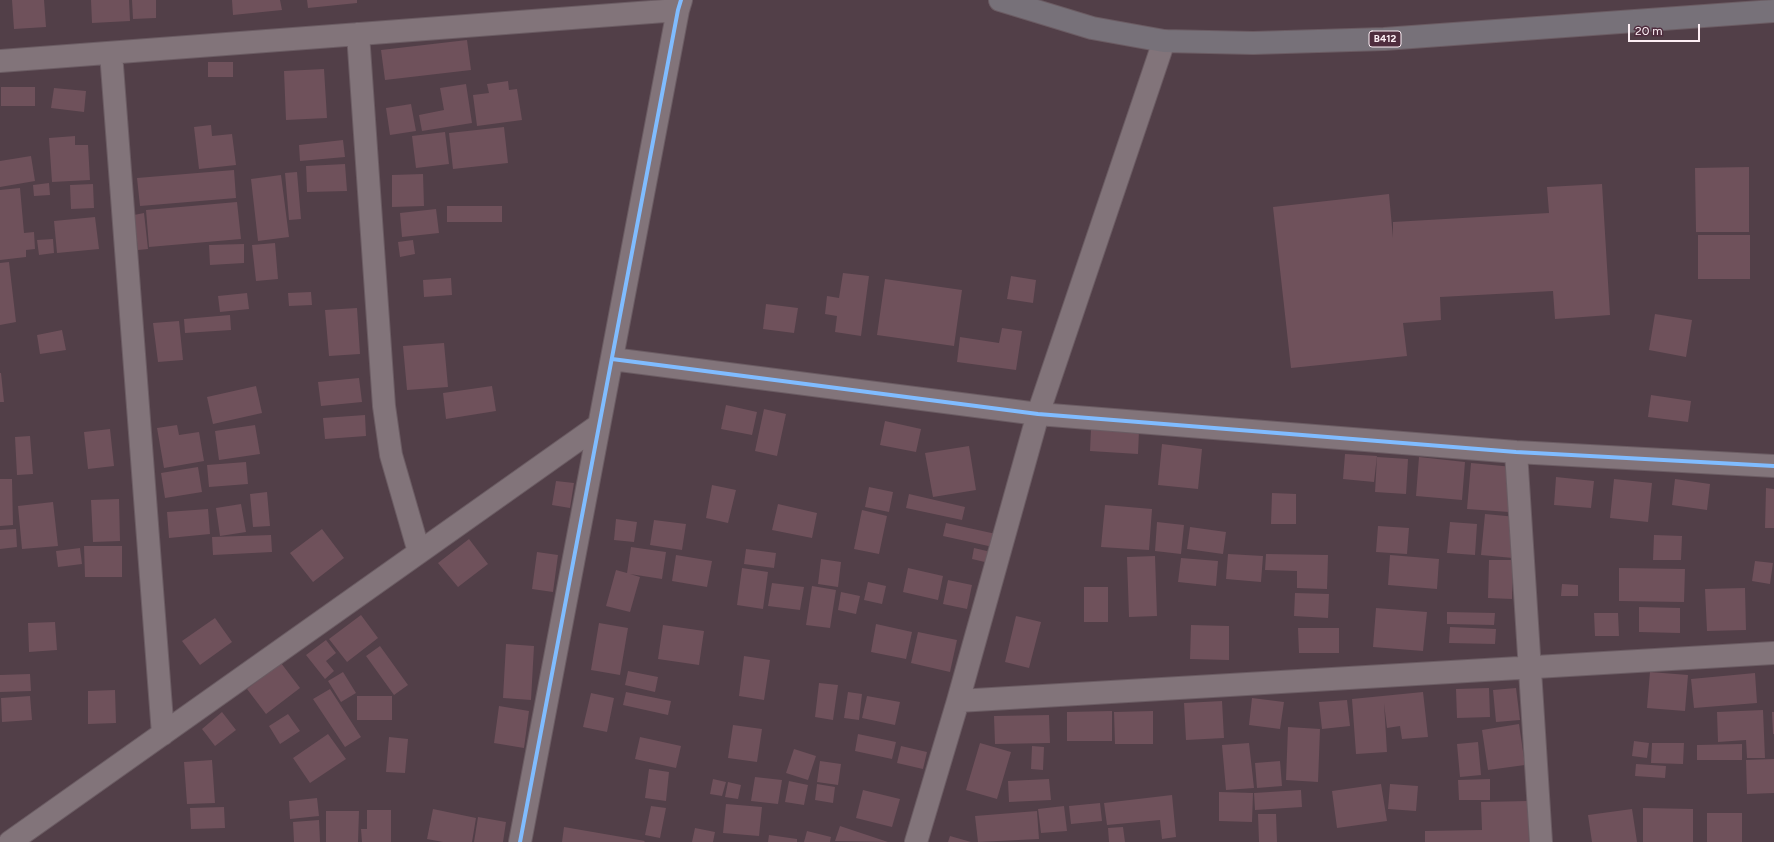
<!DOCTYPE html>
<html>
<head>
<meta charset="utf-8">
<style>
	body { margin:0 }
	#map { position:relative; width:1774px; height:842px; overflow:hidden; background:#523f48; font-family:Figtree,sans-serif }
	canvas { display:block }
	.scale { position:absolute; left:1628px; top:24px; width:72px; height:18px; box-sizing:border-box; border:2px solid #fdeff5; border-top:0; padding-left:5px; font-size:12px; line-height:14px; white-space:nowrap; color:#fdeff5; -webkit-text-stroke:3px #4f2d3e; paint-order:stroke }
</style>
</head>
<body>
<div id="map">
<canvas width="1774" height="842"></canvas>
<div class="scale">20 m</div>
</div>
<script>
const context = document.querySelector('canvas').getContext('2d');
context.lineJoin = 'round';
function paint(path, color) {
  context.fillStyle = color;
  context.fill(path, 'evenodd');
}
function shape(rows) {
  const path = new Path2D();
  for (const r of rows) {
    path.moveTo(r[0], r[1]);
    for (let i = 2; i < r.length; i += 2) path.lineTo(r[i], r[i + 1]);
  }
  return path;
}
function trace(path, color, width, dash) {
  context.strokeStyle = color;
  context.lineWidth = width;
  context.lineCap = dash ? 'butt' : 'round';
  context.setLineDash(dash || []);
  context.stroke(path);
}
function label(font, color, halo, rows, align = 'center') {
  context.font = font + ' Figtree,sans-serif';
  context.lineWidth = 3;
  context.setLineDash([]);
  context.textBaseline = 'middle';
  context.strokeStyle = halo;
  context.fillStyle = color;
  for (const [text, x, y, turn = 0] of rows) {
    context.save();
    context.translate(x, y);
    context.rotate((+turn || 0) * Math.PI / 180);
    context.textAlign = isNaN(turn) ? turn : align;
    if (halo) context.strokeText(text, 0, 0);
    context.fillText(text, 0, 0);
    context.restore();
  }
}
const building = shape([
	[12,0,44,0,46,27,14,29],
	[91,0,129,0,130,21,92,23],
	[132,0,156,0,156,18,133,19],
	[232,0,280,0,282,10,233,15],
	[307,0,357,0,357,3,308,8],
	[467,40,471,70,385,80,381,50],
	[208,62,233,62,233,77,208,77],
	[324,69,327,118,286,120,284,71],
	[508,81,509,90,517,89,522,120,477,126,473,95,489,93,487,84],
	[466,84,472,123,422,131,419,115,444,110,440,88],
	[1,87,35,87,35,106,1,106],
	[54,88,86,91,84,112,51,108],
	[411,104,416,131,390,135,386,108],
	[211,125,212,136,232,134,236,165,199,169,194,127],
	[504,127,508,163,453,169,449,133],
	[445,132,449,164,416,168,412,136],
	[75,136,75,145,88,145,90,180,52,182,49,138],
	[343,140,345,157,300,161,299,145],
	[31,156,35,181,0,187,0,161],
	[345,164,347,191,307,192,306,166],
	[1749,167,1749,232,1696,232,1695,168],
	[234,170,236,198,140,206,137,178],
	[297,172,301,219,289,220,285,173],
	[423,174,424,206,392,207,392,175],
	[281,175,289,237,258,241,251,179],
	[49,183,50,195,34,196,33,185],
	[93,184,94,208,71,209,70,185],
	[1602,184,1610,315,1555,319,1553,291,1440,297,1441,320,1403,323,1407,356,1291,368,1273,207,1389,194,1393,238,1393,222,1549,213,1547,187],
	[20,188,24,233,34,232,35,249,26,250,26,257,0,260,0,190],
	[237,202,241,239,149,247,146,210],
	[447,206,502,206,502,222,447,222],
	[436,209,439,233,402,237,400,213],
	[144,213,148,249,138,250,134,215],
	[95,217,99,249,57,253,54,221],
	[1698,235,1750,235,1750,279,1698,279],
	[53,239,54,253,39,255,37,240],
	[413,240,415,254,400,257,398,242],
	[275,243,278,279,256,281,252,245],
	[244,244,244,263,210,265,209,245],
	[9,262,16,322,0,325,0,263],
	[843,273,869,276,861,336,835,332,837,316,825,314,827,296,839,298],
	[1011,276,1036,280,1033,303,1007,299],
	[451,278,452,295,424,297,423,280],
	[885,279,962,290,954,346,877,335],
	[311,292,312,305,289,306,288,293],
	[247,293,249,309,220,312,218,296],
	[766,304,798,308,794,333,763,329],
	[357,308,360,354,329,356,325,310],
	[1655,314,1692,320,1686,357,1649,350],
	[230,315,231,330,185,333,184,319],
	[179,321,183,360,158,362,153,323],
	[1002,328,1022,331,1016,370,957,362,960,337,999,343],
	[62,330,66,350,40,354,37,335],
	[444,343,448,387,407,390,403,346],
	[0,373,1,373,4,402,0,402],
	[359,378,362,402,321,406,318,382],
	[256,386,262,413,213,424,207,397],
	[492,386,496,411,446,419,443,393],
	[1651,395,1691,401,1688,422,1648,417],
	[726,405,757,412,752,435,721,429],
	[764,409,786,414,777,456,755,451],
	[365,415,366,436,325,439,323,418],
	[885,421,921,429,916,452,880,445],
	[177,425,179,435,199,432,204,461,164,468,157,428],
	[255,425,260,454,219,460,215,431],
	[110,429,114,466,88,469,84,432],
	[1091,429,1139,431,1138,454,1090,451],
	[30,436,33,474,17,475,15,437],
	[1162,444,1202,449,1198,489,1158,485],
	[969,446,976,490,933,497,925,453],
	[1345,454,1377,456,1374,482,1343,479],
	[1377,457,1408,459,1406,494,1375,492],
	[1419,457,1465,462,1462,500,1416,496],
	[246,462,248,484,209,487,207,465],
	[1471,463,1513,467,1509,512,1467,509],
	[198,467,202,492,165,498,161,473],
	[1556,477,1594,481,1591,508,1554,505],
	[0,479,12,479,13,525,0,526],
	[1614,479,1652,483,1648,522,1610,518],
	[1675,479,1710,484,1707,510,1672,505],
	[556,481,574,483,570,508,552,505],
	[712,485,736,490,728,523,706,518],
	[869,487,893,492,889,512,865,507],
	[1766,488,1774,489,1774,528,1765,528],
	[267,492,270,526,253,527,250,494],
	[1272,493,1296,494,1296,524,1271,524],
	[909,494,965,507,962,520,906,508],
	[119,499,120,541,93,542,91,500],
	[53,502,58,546,22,549,18,506],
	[241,504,246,532,220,536,216,508],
	[778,504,817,513,812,538,772,530],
	[1105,505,1152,509,1149,550,1101,547],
	[208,509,210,534,169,538,167,512],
	[862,510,887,516,879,554,854,549],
	[1485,514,1517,517,1513,558,1481,555],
	[616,519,637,522,634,542,614,540],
	[654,520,686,524,682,550,650,545],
	[1157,522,1184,525,1181,554,1155,551],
	[1450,522,1477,524,1475,555,1447,553],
	[946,523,996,534,993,547,943,536],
	[1378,526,1409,528,1407,554,1376,552],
	[1190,527,1226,532,1223,554,1187,549],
	[16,529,17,547,0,549,0,530],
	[322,529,344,558,313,582,290,553],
	[271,535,272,552,213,555,212,537],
	[1654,535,1682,536,1681,560,1653,560],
	[469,539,488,564,458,587,438,563],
	[84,546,122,546,122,577,85,577],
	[631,547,666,552,662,579,630,574,640,577,630,612,606,606,616,570,627,573],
	[80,548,82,564,58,567,56,551],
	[974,548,991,552,989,563,972,559],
	[746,549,776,553,774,568,744,564],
	[537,552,558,555,553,592,532,589],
	[1228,554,1263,556,1261,582,1226,579],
	[1266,554,1328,555,1327,589,1297,588,1297,571,1265,570],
	[676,555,712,561,707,587,672,581],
	[1390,555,1439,559,1437,589,1388,585],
	[1155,556,1157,616,1129,617,1127,557],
	[1181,558,1218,561,1216,586,1178,582],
	[821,559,841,562,838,587,818,584],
	[1489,560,1513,560,1512,599,1488,598],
	[1755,561,1773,563,1770,584,1752,581],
	[742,568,768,572,763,609,737,605],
	[908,568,943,576,938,600,903,592],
	[1619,568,1685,569,1684,602,1619,601],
	[948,580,972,585,967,609,943,604],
	[868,582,886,586,882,604,864,600],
	[772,583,804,587,800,610,768,606],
	[1562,584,1578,585,1578,596,1561,596],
	[812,586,836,590,830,628,806,625],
	[1084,587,1108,587,1108,622,1084,622],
	[1745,588,1746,630,1707,631,1705,589],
	[841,592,860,596,856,614,838,610],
	[1295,593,1329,594,1328,618,1294,616],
	[1639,607,1680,608,1680,633,1639,632],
	[1376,608,1427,612,1423,651,1373,647],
	[1447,612,1495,613,1494,625,1447,624],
	[1594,613,1618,613,1619,636,1595,636],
	[361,615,378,638,347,662,329,639],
	[1016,616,1041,622,1029,668,1005,662],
	[215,618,232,642,200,665,182,641],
	[55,622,57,650,29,652,28,623],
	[599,623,628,628,620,675,591,670],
	[876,624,912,632,906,659,871,652],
	[663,625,704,631,699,665,658,659],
	[1191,625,1229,626,1229,660,1190,659],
	[1450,627,1496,629,1495,644,1449,643],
	[1298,628,1339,628,1339,653,1299,653],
	[918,632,957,640,950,672,911,663],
	[326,640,336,653,326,661,334,671,325,679,306,655],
	[506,644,534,646,531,700,503,698],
	[380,646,408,685,394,695,366,656],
	[744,656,770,660,764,700,739,696],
	[281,663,300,688,266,714,247,689],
	[628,671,658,677,655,692,625,685],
	[343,672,356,693,341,702,328,681],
	[1650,672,1688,675,1685,711,1647,708],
	[1755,673,1757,703,1694,708,1691,679],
	[30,674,31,691,0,692,0,675],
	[819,683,838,685,833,720,815,717],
	[1489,688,1490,717,1457,718,1456,689],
	[1516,688,1520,720,1496,722,1493,690],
	[330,689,361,737,345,747,313,699],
	[115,690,116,723,88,724,88,691],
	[626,692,671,701,668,715,623,705],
	[848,692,862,694,859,720,844,718],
	[1423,692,1428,737,1402,739,1400,726,1387,728,1384,703,1387,752,1356,754,1352,699],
	[591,693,614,698,607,732,583,727],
	[30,696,32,720,2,722,1,698],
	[357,696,392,696,392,720,357,720],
	[867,696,900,702,895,725,862,718],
	[1252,698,1284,702,1280,729,1249,725],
	[1347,700,1350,726,1322,729,1319,702],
	[1222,701,1224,738,1186,740,1184,703],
	[499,706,529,711,524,748,494,743],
	[1763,710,1765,758,1747,758,1746,740,1718,742,1717,712],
	[1112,711,1112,741,1067,741,1067,712],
	[1153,711,1153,744,1115,744,1114,712],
	[222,712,236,730,215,746,202,729],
	[1772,712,1774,712,1774,734,1773,734],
	[288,714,300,731,280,744,269,726],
	[1049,715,1050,743,995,744,994,716],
	[1519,724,1525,765,1488,770,1482,730],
	[733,725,762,729,757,762,728,758],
	[1288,727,1320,729,1318,782,1286,780],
	[328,734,346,759,310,783,293,758],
	[858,734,896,742,892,759,855,751],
	[389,737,408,739,405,773,386,772],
	[640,737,681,746,676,768,635,759],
	[1634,741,1649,743,1647,758,1632,756],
	[1478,742,1481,775,1460,777,1457,744],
	[980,743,1011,752,997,799,966,790],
	[1249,743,1254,788,1226,790,1222,745],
	[1652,743,1684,743,1683,764,1651,763],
	[1742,744,1742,760,1697,760,1697,745],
	[901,746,927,752,923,769,897,763],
	[1032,746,1044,747,1043,770,1031,769],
	[794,749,816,756,808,780,786,773],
	[1774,759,1774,793,1747,794,1746,760],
	[212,760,215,803,187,804,184,762],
	[820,761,841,764,838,785,817,782],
	[1280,761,1282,786,1257,788,1255,763],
	[1636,764,1666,766,1665,778,1635,776],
	[649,769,669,772,666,801,645,798],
	[755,777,782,780,778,804,751,801],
	[713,779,726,782,722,796,710,794],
	[1049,779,1051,800,1009,802,1008,781],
	[1490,779,1490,800,1459,800,1458,780],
	[789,781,808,785,804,805,785,802],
	[728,782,741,785,738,799,725,797],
	[817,784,835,787,833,803,815,800],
	[1381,784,1387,821,1337,828,1332,791],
	[1390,784,1418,786,1416,811,1388,809],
	[863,790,900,799,892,827,856,818],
	[1301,790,1302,807,1255,810,1254,793],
	[1219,792,1253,793,1252,822,1219,821],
	[1172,795,1176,837,1162,839,1160,820,1107,825,1104,803],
	[317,798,319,816,290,819,289,801],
	[1528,801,1529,842,1425,842,1425,831,1482,830,1481,802],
	[1100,803,1102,821,1071,824,1069,806],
	[726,804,762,807,759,836,723,833],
	[651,806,666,808,660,838,645,835],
	[1064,806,1067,831,1041,833,1038,809],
	[224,807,225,828,191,829,190,808],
	[1643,808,1693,809,1693,842,1643,842],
	[433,809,476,818,472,842,443,842,427,839],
	[1632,809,1637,842,1592,842,1588,815],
	[367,810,391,810,391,842,362,842,361,829,367,829],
	[326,811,359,811,358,842,326,842],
	[1037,811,1039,839,978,842,975,816],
	[1707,813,1742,813,1742,842,1707,842],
	[1258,814,1276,814,1277,842,1259,842],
	[478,817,506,822,503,842,474,842],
	[319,820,320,842,294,842,293,822],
	[840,826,888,842,835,841],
	[564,827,645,841,644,842,562,842],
	[1123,827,1125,842,1109,842,1108,828],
	[695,828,715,832,713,842,692,842],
	[807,831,831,837,830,842,804,842],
	[769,835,797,839,797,842,768,842],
	[950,836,971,842,948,842]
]);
const minor = shape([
	[358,34,384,406,391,455,419,552],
	[111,53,163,734],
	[0,61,678,10],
	[612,359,1038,414,1516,452,1774,466],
	[1516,452,1541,842],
	[958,701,1774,653],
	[10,842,599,425],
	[520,842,678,10,681,0],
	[916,842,958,701,1038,414,1164,41]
]);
const major = shape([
	[1000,0,1092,28,1164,41,1253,43,1384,39,1774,11]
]);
const cycleway = shape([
	[612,359,1038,414,1516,452,1774,466],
	[520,842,678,10,681,0]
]);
const shields = [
	[1385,39,32]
];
const shieldNames = [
	["B412",1385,39]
];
paint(building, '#6f515b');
trace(minor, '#6b5c63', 24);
trace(major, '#6b5c63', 24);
trace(minor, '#82747a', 22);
trace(major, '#777179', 22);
trace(cycleway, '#80bcff', 4);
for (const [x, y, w] of shields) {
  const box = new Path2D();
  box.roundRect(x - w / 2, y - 8, w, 16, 3);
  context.fillStyle = '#4f2d3e';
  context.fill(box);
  trace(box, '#fdeff5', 1);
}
label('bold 10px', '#fdeff5', null, shieldNames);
</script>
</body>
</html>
